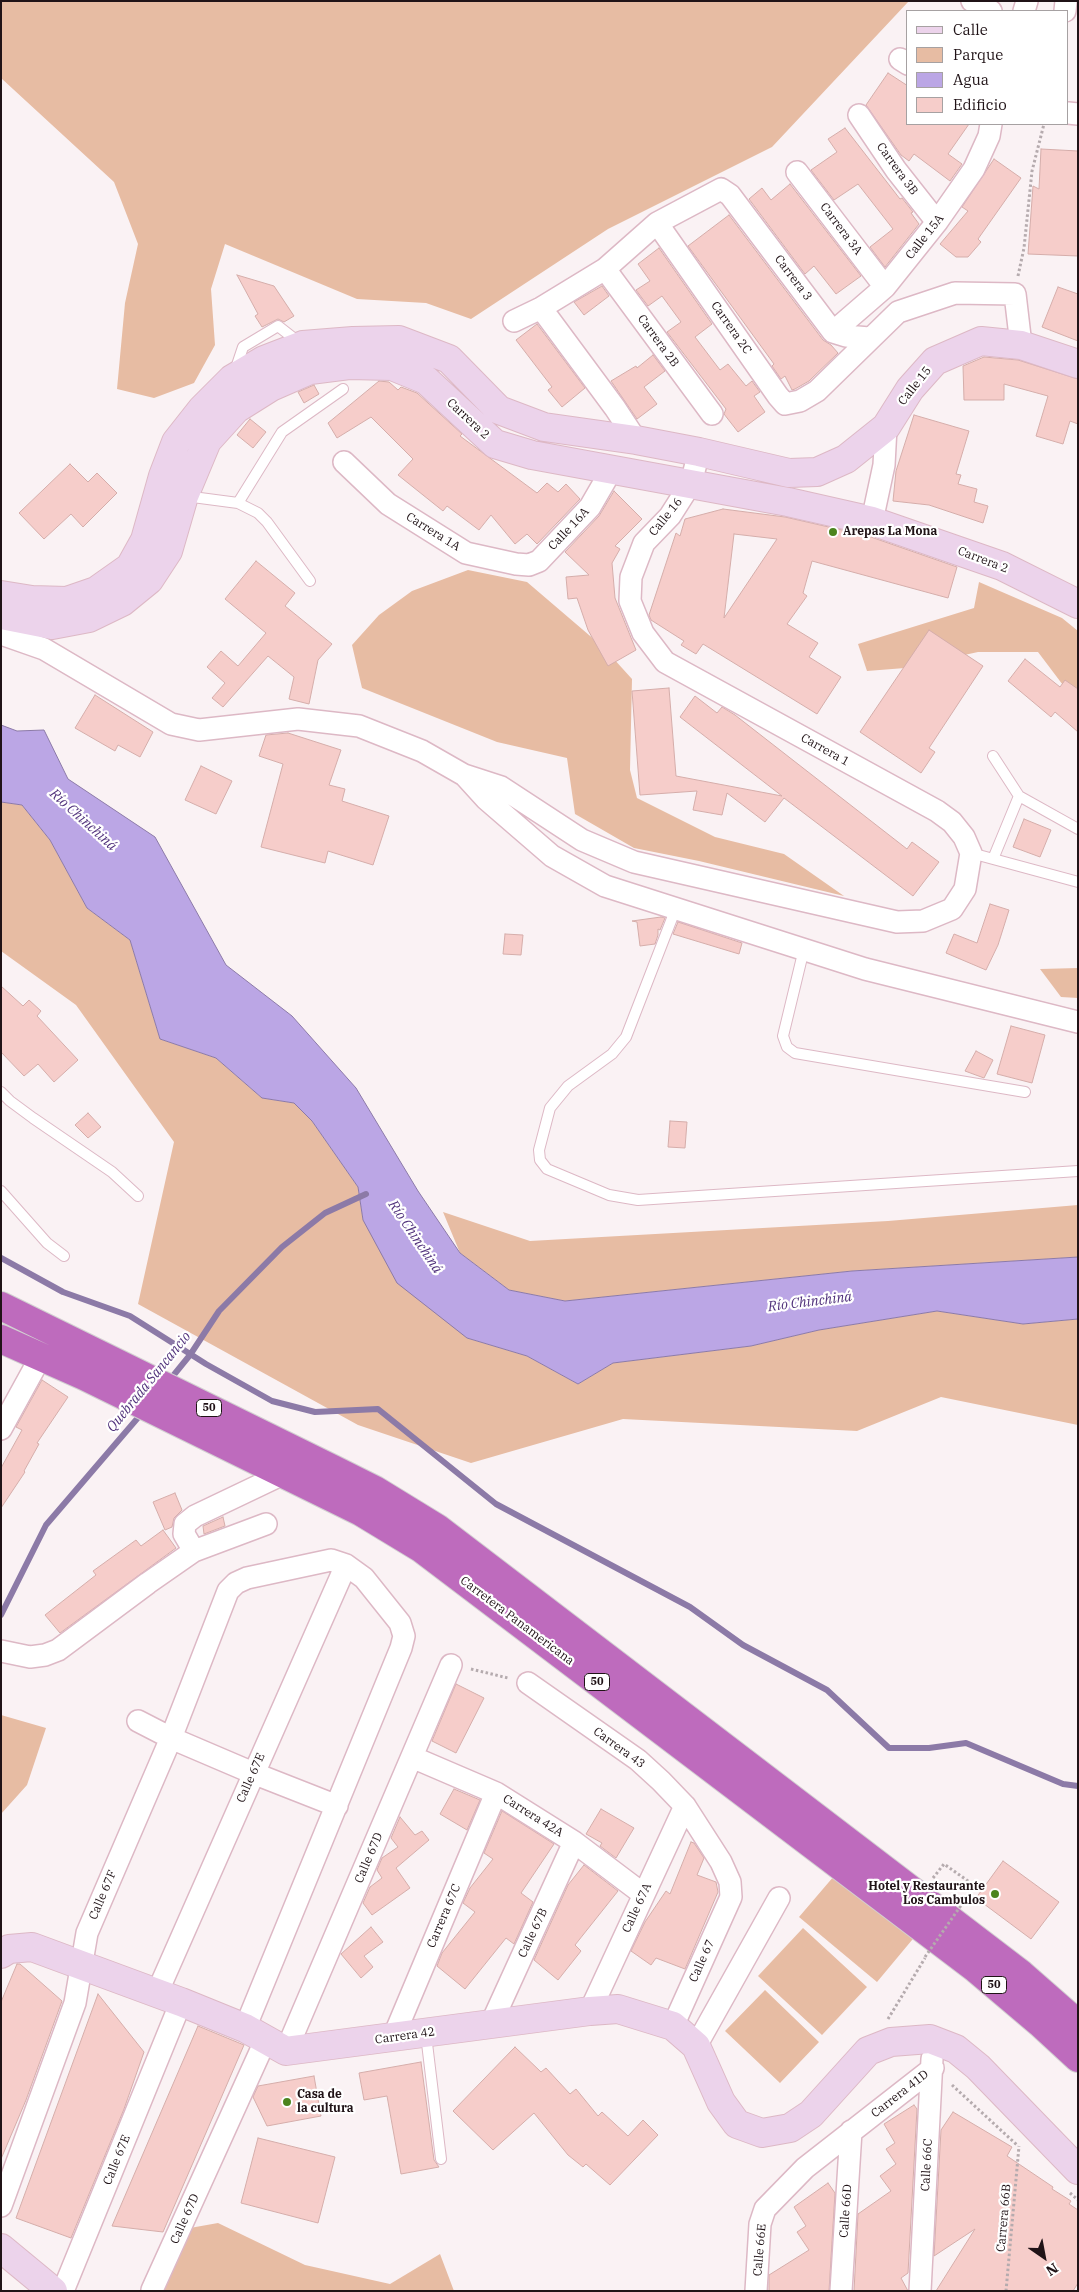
<!DOCTYPE html>
<html>
<head>
<meta charset="utf-8">
<style>
	body { margin:0 }
	#map { position:relative; width:1079px; height:2292px; overflow:hidden; background:#faf2f4; font-family:"IBM Plex Serif",serif }
	canvas { display:block }
	.frame { position:absolute; inset:0; border:2px solid #201317; pointer-events:none }
	.legend { position:absolute; left:906px; top:10px; width:162px; height:115px; box-sizing:border-box; background:#fff; border:1px solid #a6a1a2; margin:0; padding:6px 9px; list-style:none; font-size:15px; color:#201317 }
	.legend li { display:flex; align-items:center; gap:10px; height:25px }
	.legend b { width:25px; border:1px solid #a6a1a2 }
	.north { position:absolute; left:1019px; top:2232px; width:50px; height:50px; -webkit-text-stroke:4px #fff; paint-order:stroke; rotate:147deg; font-size:14px; font-weight:700; line-height:20px; text-align:center; color:#201317 }
	.north::after { content:''; display:block; margin:auto; width:18px; height:22px; background:#201317; clip-path:polygon(50% 0,100% 100%,50% 72%,0 100%) }
</style>
</head>
<body>
<div id="map">
<canvas width="1079" height="2292"></canvas>
<div class="frame"></div>
<ul class="legend">
<li><b style="height:6px;background:#ecd3eb"></b>Calle</li>
<li><b style="height:14px;background:#e7bca3"></b>Parque</li>
<li><b style="height:14px;background:#bba6e5"></b>Agua</li>
<li><b style="height:14px;background:#f6cdca"></b>Edificio</li>
</ul>
<div class="north">N</div>
</div>
<script>
const context = document.querySelector('canvas').getContext('2d');
context.lineJoin = 'round';
function paint(path, color) {
  context.fillStyle = color;
  context.fill(path, 'evenodd');
}
function shape(rows) {
  const path = new Path2D();
  for (const r of rows) {
    path.moveTo(r[0], r[1]);
    for (let i = 2; i < r.length; i += 2) path.lineTo(r[i], r[i + 1]);
  }
  return path;
}
function trace(path, color, width, dash) {
  context.strokeStyle = color;
  context.lineWidth = width;
  context.lineCap = dash ? 'butt' : 'round';
  context.setLineDash(dash || []);
  context.stroke(path);
}
function label(font, color, halo, rows, align = 'center') {
  context.font = font + ' "IBM Plex Serif",serif';
  context.lineWidth = 4.5;
  context.setLineDash([]);
  context.textBaseline = 'middle';
  context.strokeStyle = halo;
  context.fillStyle = color;
  for (const [text, x, y, turn = 0] of rows) {
    context.save();
    context.translate(x, y);
    context.rotate((+turn || 0) * Math.PI / 180);
    context.textAlign = isNaN(turn) ? turn : align;
    if (halo) context.strokeText(text, 0, 0);
    context.fillText(text, 0, 0);
    context.restore();
  }
}
const green = shape([
	[1,1,909,1,772,147,608,229,471,319,426,303,357,299,225,244,211,289,215,345,194,383,154,398,117,389,125,303,138,244,114,182,1,78],
	[468,570,527,582,603,647,632,679,630,770,637,798,715,837,784,854,844,896,699,861,634,848,575,814,567,758,497,742,362,688,352,645,379,615,412,591],
	[979,582,1062,618,1078,631,1078,705,1038,652,978,652,905,668,867,671,858,644,974,608],
	[1,802,22,805,50,840,87,908,130,940,160,1039,216,1058,262,1098,294,1103,312,1121,358,1187,363,1220,467,1338,527,1356,578,1384,613,1363,751,1346,819,1330,937,1311,1023,1324,1078,1319,1078,1425,941,1397,857,1431,623,1419,471,1463,358,1425,138,1304,174,1142,76,1005,1,951],
	[1078,968,1078,998,1061,997,1040,969],
	[1078,1205,1078,1257,852,1271,565,1301,509,1290,460,1253,443,1212,530,1241,888,1221],
	[1,1715,46,1728,27,1785,1,1814],
	[840,1869,917,1934,877,1982,799,1917],
	[803,1928,867,1987,822,2035,758,1976],
	[765,1990,819,2042,780,2083,725,2031],
	[218,2223,305,2265,390,2284,440,2254,454,2291,158,2291,190,2228]
]);
const water = shape([
	[1,725,17,731,44,730,68,779,155,837,226,965,292,1016,356,1088,418,1191,460,1253,509,1290,565,1301,852,1271,1078,1257,1078,1319,1023,1324,937,1311,819,1330,751,1346,613,1363,578,1384,527,1356,467,1338,397,1283,363,1220,358,1187,312,1121,294,1103,262,1098,216,1058,160,1039,130,940,87,908,50,840,22,805,1,802,1,725]
]);
const stream = shape([
	[1,1258,63,1292,130,1316,206,1364,272,1401,315,1412,378,1409,496,1504,690,1607,743,1645,827,1690,889,1748,929,1748,966,1743,1063,1784,1078,1786],
	[168,1382,190,1355,219,1311,282,1247,325,1213,366,1194],
	[1,1615,46,1525,142,1413]
]);
const building = shape([
	[888,73,908,86,908,124,969,124,948,154,962,164,950,181,914,154,909,161,901,155,866,105,888,73],
	[845,128,900,199,902,198,913,212,911,213,919,224,885,267,870,247,893,229,858,184,834,200,811,170,837,152,828,139,845,128],
	[1041,149,1078,151,1078,256,1028,254,1033,186,1039,189,1041,149],
	[994,159,1021,178,978,239,981,242,968,257,956,257,940,244,968,211,962,207,994,159],
	[790,184,861,276,836,294,814,266,805,274,749,199,762,188,771,200,790,184],
	[729,215,823,340,831,345,838,353,809,381,795,389,792,390,785,376,781,379,772,366,774,364,688,246,729,215],
	[659,248,712,324,695,337,720,370,728,364,746,386,752,381,760,392,754,396,765,412,738,432,724,414,726,409,667,332,681,322,662,296,648,306,636,290,650,281,638,264,659,248],
	[237,275,274,286,294,316,284,322,278,319,262,327,255,316,258,314,237,275],
	[602,286,609,296,584,315,574,302,602,286],
	[1058,287,1078,294,1078,341,1042,327,1058,287],
	[537,324,585,388,562,407,548,390,552,387,516,340,537,324],
	[653,355,665,371,644,387,657,404,637,419,611,381,636,366,637,368,653,355],
	[984,357,1018,360,1078,379,1078,424,1070,421,1063,444,1036,436,1048,396,1004,384,1004,400,964,400,963,366,984,357],
	[379,381,389,382,398,390,401,387,417,393,462,434,460,436,537,493,547,483,558,492,566,484,580,499,537,544,527,534,515,544,491,515,479,530,447,506,443,511,398,475,413,459,371,417,337,438,328,423,379,381],
	[314,385,319,394,304,403,298,392,314,385],
	[914,415,969,431,956,474,961,475,958,484,977,489,974,502,988,506,983,523,929,505,893,501,896,471,914,415],
	[250,419,266,432,253,448,237,435,250,419],
	[70,464,88,482,97,473,117,493,83,527,71,514,44,539,19,513,70,464],
	[614,491,642,519,615,546,620,549,612,563,615,598,636,650,608,666,588,630,577,598,568,599,566,577,589,575,565,552,599,516,614,491],
	[723,509,785,517,868,536,957,567,948,598,812,561,803,593,807,596,787,624,818,643,809,657,841,677,817,714,703,644,696,654,681,645,684,641,651,620,649,615,676,533,680,536,685,519,723,509],
	[734,534,777,539,724,618,734,534],
	[256,561,295,593,285,606,332,644,318,660,309,704,289,699,294,677,268,656,223,707,212,698,225,683,207,667,221,651,238,666,266,633,225,599,256,561],
	[929,630,983,666,929,748,935,752,921,773,860,732,929,630],
	[1025,659,1060,687,1065,680,1078,689,1078,732,1055,712,1051,717,1008,681,1025,659],
	[669,688,676,776,782,796,680,717,695,696,717,713,722,707,735,715,907,849,912,842,939,862,913,896,784,798,765,822,727,793,722,815,693,810,697,791,640,795,632,691,669,688],
	[95,695,153,732,140,757,118,745,115,751,75,728,95,695],
	[288,733,341,750,329,785,345,789,342,801,389,816,373,865,328,851,325,863,261,847,283,764,259,756,266,735,288,733],
	[201,766,232,781,216,814,185,800,201,766],
	[1024,819,1051,830,1040,857,1013,847,1024,819],
	[990,904,1009,910,998,945,986,970,946,953,954,934,977,943,990,904],
	[661,917,665,918,660,930,658,929,658,935,655,944,640,946,637,922,632,921,661,917],
	[678,922,742,943,739,954,673,934,678,922],
	[505,934,523,935,521,955,503,954,505,934],
	[1,986,23,1006,29,1000,41,1011,37,1016,78,1060,54,1082,38,1064,24,1076,1,1052,1,986],
	[1011,1026,1045,1035,1032,1083,997,1074,1011,1026],
	[976,1051,993,1060,984,1078,965,1071,976,1051],
	[88,1113,101,1127,88,1138,75,1125,88,1113],
	[670,1121,687,1122,685,1148,668,1147,670,1121],
	[42,1380,68,1397,37,1443,39,1444,24,1471,25,1472,1,1508,1,1468,22,1430,16,1427,42,1380],
	[175,1493,182,1510,174,1518,172,1527,165,1530,153,1502,175,1493],
	[223,1517,225,1526,204,1534,203,1526,223,1517],
	[163,1530,176,1548,60,1633,45,1615,96,1575,93,1571,136,1540,141,1546,163,1530],
	[456,1684,484,1698,456,1753,432,1741,456,1684],
	[454,1789,480,1800,467,1830,440,1814,454,1789],
	[601,1809,634,1828,616,1858,600,1846,602,1843,586,1834,601,1809],
	[502,1811,554,1844,521,1893,533,1902,514,1944,506,1938,465,1989,437,1966,442,1953,475,1912,463,1903,470,1888,493,1859,484,1853,502,1811],
	[400,1817,415,1835,422,1831,429,1840,396,1868,410,1888,372,1915,363,1903,370,1887,382,1878,377,1870,382,1858,398,1847,391,1838,400,1817],
	[691,1842,694,1843,704,1858,697,1875,716,1882,718,1892,685,1969,656,1958,651,1965,631,1951,645,1922,666,1891,670,1894,691,1842],
	[1003,1861,1059,1902,1031,1939,976,1898,1003,1861],
	[584,1865,618,1891,575,1945,581,1951,558,1980,534,1960,568,1885,584,1865],
	[371,1927,383,1942,364,1956,373,1967,361,1978,341,1954,371,1927],
	[17,1964,20,1964,62,2001,26,2100,1,2159,1,2002,17,1964],
	[98,1994,144,2052,124,2109,71,2238,16,2218,98,1994],
	[198,2026,244,2045,163,2232,112,2226,198,2026],
	[515,2047,541,2072,546,2068,570,2094,576,2089,598,2116,602,2112,628,2136,643,2120,658,2135,610,2185,586,2164,583,2167,568,2155,534,2113,493,2150,453,2111,515,2047],
	[421,2062,434,2160,439,2167,401,2174,387,2096,364,2100,359,2073,421,2062],
	[314,2076,321,2116,267,2126,253,2097,258,2086,314,2076],
	[914,2105,917,2109,908,2273,901,2278,908,2291,854,2291,858,2214,891,2191,880,2176,896,2164,886,2149,895,2143,884,2124,914,2105],
	[953,2112,1012,2147,1007,2156,1053,2187,1052,2189,1071,2201,1069,2204,1078,2210,1078,2283,1073,2291,936,2291,975,2229,934,2256,941,2130,953,2112],
	[258,2138,335,2157,318,2223,241,2203,258,2138],
	[828,2183,835,2193,829,2291,769,2291,769,2275,809,2250,797,2232,806,2226,794,2207,828,2183]
]);
const path = shape([
	[1018,276,1024,248,1032,171,1044,124],
	[471,1669,508,1678],
	[933,1878,944,1864,975,1886,969,1894],
	[888,2019,925,1958],
	[952,2085,1017,2145],
	[1070,2193,1078,2200],
	[1006,2291,1019,2146]
]);
const lane = shape([
	[235,371,243,347,278,326,301,344],
	[185,496,238,503],
	[310,581,267,522,258,513,238,503,282,432,343,389],
	[993,756,1019,796,1078,829],
	[971,853,1078,882],
	[993,859,1019,796],
	[676,908,626,1037,612,1054,568,1086,550,1108,539,1150,540,1160,547,1169,609,1195,638,1200,1078,1171],
	[804,949,783,1036,787,1047,795,1053,1025,1092],
	[1,1092,10,1101,33,1118,112,1172,138,1196],
	[1,1191,47,1243,64,1256],
	[426,2035,441,2159]
]);
const street = shape([
	[972,1,991,11],
	[1024,11,1027,1],
	[1065,11,1066,1],
	[900,59,908,64],
	[1068,113,1078,114],
	[859,115,896,170,937,222],
	[797,172,885,287],
	[657,223,778,396,785,404,800,401,817,391,898,312,955,293,1015,294,1021,345],
	[605,269,712,414],
	[541,308,615,408,636,440],
	[514,321,541,308,605,269,657,223,721,189,730,195,833,332,846,336,869,338],
	[833,332,885,287,937,222,974,169,989,136,991,124],
	[344,462,388,504,466,553,516,564,529,565,539,561,590,507,612,469],
	[872,521,884,465,886,427],
	[1,634,44,649,171,724,199,730,298,719,359,726,422,751,464,775,501,787,582,840,634,862,897,922,923,921,952,909,965,889,971,853,964,837,952,822,937,811,665,662,643,633,630,601,631,577,644,543,670,516,691,483,699,452],
	[466,777,486,799,552,856,605,886,865,969,1078,1022],
	[1,1429,40,1358],
	[194,1551,184,1534,185,1524,195,1516,283,1474],
	[1,1651,30,1657,45,1655,58,1650,148,1583,194,1551,266,1524],
	[528,1683,638,1760,661,1781,685,1806,721,1862,730,1882,731,1897,673,2026],
	[138,1721,171,1738,253,1773,337,1806],
	[412,1757,496,1793,574,1842,643,1894],
	[157,1993,346,1565],
	[590,2011,685,1806],
	[491,2024,574,1842],
	[393,2038,496,1793],
	[696,2046,779,1898],
	[286,2051,451,1665],
	[1,2206,75,2003,87,1933,171,1738,228,1591,236,1583,247,1578,331,1560,346,1565,364,1578,400,1623,404,1636,401,1648,245,2028],
	[152,2290,266,2039],
	[63,2291,181,2002],
	[756,2291,760,2224,765,2209,805,2168,933,2068],
	[841,2291,851,2131],
	[920,2291,932,2059]
]);
const secondary = shape([
	[1,595,32,600,67,601,96,591,130,567,145,540,163,476,176,442,202,409,232,379,264,360,303,345,353,341,399,340,449,359,499,410,544,427,636,440,699,452,789,473,817,472,846,459,886,427,910,389,935,361,981,341,1021,345,1078,364],
	[1,615,52,625,89,618,122,602,149,580,168,551,184,496,207,441,236,409,271,387,310,370,349,365,392,366,426,380,495,444,532,455,788,502,872,521,1002,566,1078,604],
	[1,1954,9,1949,32,1947,181,2002,245,2028,286,2051,590,2011,618,2009,673,2026,696,2046,721,2102,737,2124,762,2133,790,2128,811,2114,868,2051,891,2042,930,2039,956,2049,978,2067,1078,2170],
	[1,2248,53,2291]
]);
const highway = shape([
	[1,1306,333,1469,375,1490,437,1528,1021,1974,1078,2024],
	[1,1339,84,1376,361,1512,422,1549,975,1968,1040,2023,1078,2058]
]);
const pathBridge = shape([
	[925,1957,969,1894]
]);
const markers = [
	[833,532,5,"#4c841e"],
	[995,1894,5,"#4c841e"],
	[287,2102,5,"#4c841e"]
];
const shields = [
	[209,1408,25],
	[597,1682,25],
	[994,1985,25]
];
const shieldNames = [
	["50",209,1408],
	["50",597,1682],
	["50",994,1985]
];
const streetNames = [
	["Carrera 3B",897,169,54],
	["Carrera 3A",841,229,53],
	["Calle 15A",925,237,-52],
	["Carrera 3",793,278,53],
	["Carrera 2C",731,328,55],
	["Carrera 2B",658,341,54],
	["Calle 15",915,386,-52],
	["Carrera 2",468,419,43],
	["Calle 16",666,517,-51],
	["Calle 16A",569,529,-47],
	["Carrera 1A",433,532,32],
	["Carrera 2",983,560,21],
	["Carrera 1",825,750,29],
	["Carretera Panamericana",517,1621,37],
	["Carrera 43",619,1748,36],
	["Calle 67E",251,1778,-66],
	["Carrera 42A",533,1816,32],
	["Calle 67D",369,1858,-67],
	["Calle 67F",103,1895,-67],
	["Calle 67A",637,1908,-65],
	["Carrera 67C",444,1916,-67],
	["Calle 67B",533,1933,-65],
	["Calle 67",702,1961,-66],
	["Carrera 42",405,2036,-8],
	["Carrera 41D",900,2094,-38],
	["Calle 67E",117,2160,-68],
	["Calle 66C",927,2165,-87],
	["Calle 66D",846,2211,-86],
	["Carrera 66B",1004,2218,-85],
	["Calle 67D",185,2219,-66],
	["Calle 66E",760,2250,-85]
];
const poiNames = [
	["Arepas La Mona",843,532],
	["Hotel y Restaurante",985,1887,"right"],
	["Los Cambulos",985,1901,"right"],
	["Casa de",297,2095],
	["la cultura",297,2109]
];
const waterNames = [
	["Río Chinchiná",83,820,42],
	["Río Chinchiná",415,1237,56],
	["Río Chinchiná",810,1302,-7],
	["Quebrada Sancancio",149,1382,-51]
];
paint(green, '#e7bca3');
paint(water, '#bba6e5');
trace(water, '#8c7aa7', 1);
trace(stream, '#8c7aa7', 6);
paint(building, '#f6cdca');
trace(building, '#d5adaa', 1);
trace(lane, '#ddb8c5', 12);
trace(street, '#ddb8c5', 24);
trace(secondary, '#ddb8c5', 30);
trace(highway, '#d2d0d1', 30);
trace(path, '#b5abae', 3, [2.5, 2.5]);
trace(lane, '#fff', 10);
trace(street, '#fff', 21);
trace(secondary, '#ecd3eb', 28);
trace(highway, '#be6bbd', 28);
trace(pathBridge, '#b5abae', 3, [2.5, 2.5]);
for (const [x, y, r, color] of markers) {
  const dot = new Path2D();
  dot.arc(x, y, r, 0, 2 * Math.PI);
  context.fillStyle = color;
  context.fill(dot);
  trace(dot, '#fff', 2);
}
for (const [x, y, w] of shields) {
  const box = new Path2D();
  box.roundRect(x - w / 2, y - 8.5, w, 17, 4);
  context.fillStyle = '#fff';
  context.fill(box);
  trace(box, '#201317', 1);
}
label('bold 11px', '#201317', null, shieldNames);
label('12px', '#201317', '#fff', streetNames);
label('bold 12px', '#201317', '#fff', poiNames, 'left');
label('italic 14px', '#50317b', '#fff', waterNames);
</script>
</body>
</html>
